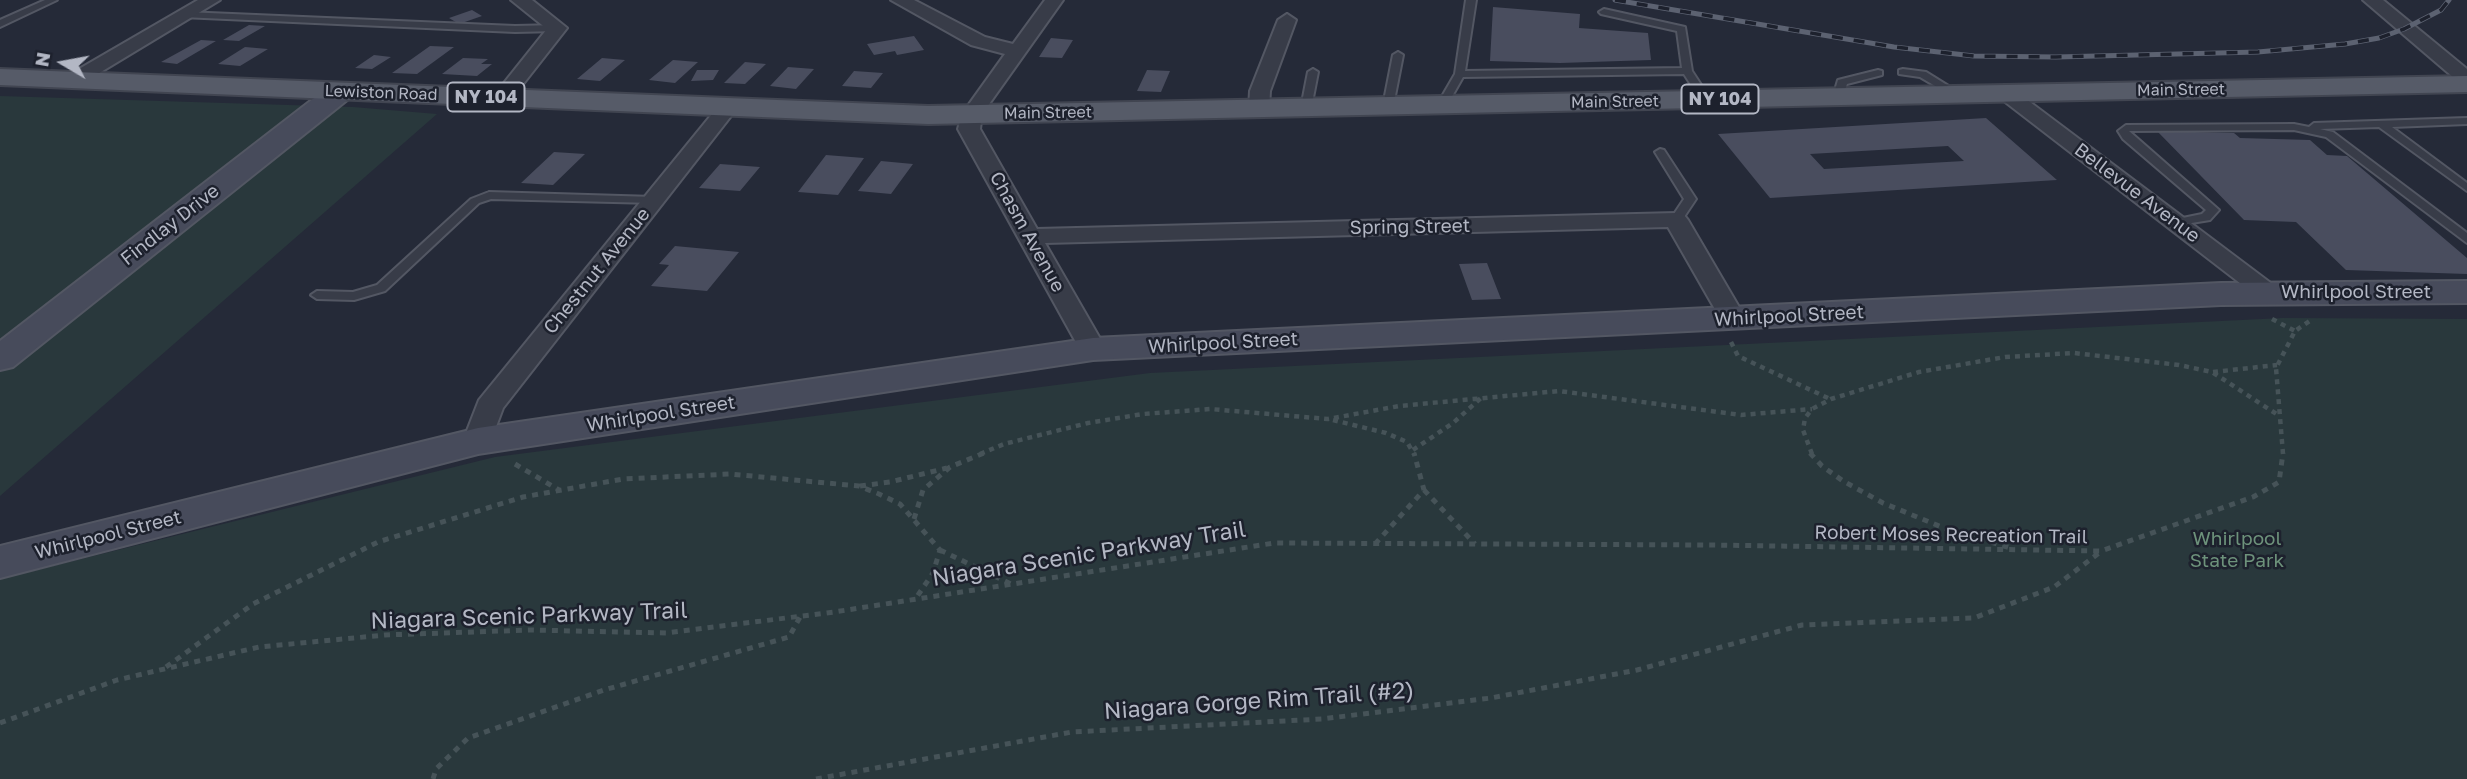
<!DOCTYPE html>
<html>
<head>
<meta charset="utf-8">
<style>
	body { margin:0 }
	#map { position:relative; width:2467px; height:779px; overflow:hidden; background:#252a38; font-family:"Golos Text",sans-serif }
	canvas { display:block }
	.north { position:absolute; left:28px; top:28px; width:70px; height:70px; -webkit-text-stroke:5px #1d212d; paint-order:stroke; rotate:280deg; font-size:19px; font-weight:700; line-height:28px; text-align:center; color:#b3b7c4 }
	.north::after { content:''; display:block; margin:auto; width:24px; height:32px; background:#b3b7c4; clip-path:polygon(50% 0,100% 100%,50% 72%,0 100%) }
</style>
</head>
<body>
<div id="map">
<canvas width="2467" height="779"></canvas>
<div class="north">N</div>
</div>
<script>
const context = document.querySelector('canvas').getContext('2d');
context.lineJoin = 'round';
function paint(path, color) {
  context.fillStyle = color;
  context.fill(path, 'evenodd');
}
function shape(rows) {
  const path = new Path2D();
  for (const r of rows) {
    path.moveTo(r[0], r[1]);
    for (let i = 2; i < r.length; i += 2) path.lineTo(r[i], r[i + 1]);
  }
  return path;
}
function trace(path, color, width, dash) {
  context.strokeStyle = color;
  context.lineWidth = width;
  context.lineCap = dash ? 'butt' : 'round';
  context.setLineDash(dash || []);
  context.stroke(path);
}
function label(font, color, halo, rows, align = 'center') {
  context.font = font + ' "Golos Text",sans-serif';
  context.lineWidth = 5;
  context.setLineDash([]);
  context.textBaseline = 'middle';
  context.strokeStyle = halo;
  context.fillStyle = color;
  for (const [text, x, y, turn = 0] of rows) {
    context.save();
    context.translate(x, y);
    context.rotate((+turn || 0) * Math.PI / 180);
    context.textAlign = isNaN(turn) ? turn : align;
    if (halo) context.strokeText(text, 0, 0);
    context.fillText(text, 0, 0);
    context.restore();
  }
}
const green = shape([
	[0,96,353,107,437,114,0,496],
	[2283,318,2467,319,2467,779,0,779,0,579,495,457,1150,373]
]);
const building = shape([
	[1493,7,1580,14,1579,28,1648,33,1651,60,1560,63,1490,61],
	[472,10,482,16,459,24,449,18],
	[249,25,265,26,239,41,223,40],
	[914,36,924,50,897,55,895,51,874,55,867,44],
	[1051,38,1073,40,1062,58,1039,57],
	[201,40,216,41,177,64,161,62],
	[430,46,454,47,417,74,392,73],
	[245,47,268,49,240,66,218,64],
	[374,55,391,57,372,69,355,68],
	[463,58,488,59,481,64,492,64,477,76,442,74],
	[602,58,625,60,600,81,577,79],
	[673,60,698,62,675,83,649,80],
	[745,62,766,64,745,84,724,83],
	[788,67,814,69,796,89,770,86],
	[697,70,719,70,713,80,691,81],
	[1147,70,1170,71,1161,92,1137,91],
	[854,71,883,73,871,88,842,86],
	[1986,118,2057,180,1770,198,1718,134],
	[1948,146,1964,161,1824,169,1810,154],
	[2157,131,2234,133,2240,138,2310,140,2327,155,2347,156,2467,258,2467,274,2346,270,2296,222,2244,220],
	[554,152,585,154,553,185,521,183],
	[826,155,864,158,838,195,798,192],
	[881,161,913,164,891,194,858,191],
	[720,164,760,167,740,191,699,188],
	[675,246,739,252,707,291,651,286,669,265,659,264],
	[1487,263,1501,299,1472,300,1459,264]
]);
const pathFar1 = shape([
	[2272,319,2295,331],
	[1731,342,1738,356,1830,399],
	[2213,372,2277,365],
	[1333,420,1386,433,1407,442,1414,454],
	[1413,450,1453,423,1481,398],
	[980,454,1004,444,1088,423,1143,414,1210,409,1328,419,1399,406,1559,391,1741,415,1812,409],
	[1812,454,1803,430,1805,418,1812,409,1831,399,1919,372,2005,357,2074,353,2179,365,2212,372,2278,415],
	[2283,454,2276,368,2295,331,2311,320]
]);
const path = shape([
	[1810,453,1822,466,1843,481,1883,503,1944,528,2014,549],
	[515,464,559,490],
	[860,486,890,482,947,468],
	[1424,490,1475,544],
	[914,519,923,490,950,467,984,453],
	[1375,544,1424,490,1414,453],
	[940,550,1011,584],
	[166,667,253,604,378,542,523,497,623,479,730,474,859,486,879,494,900,504,940,550,933,573,916,598],
	[0,723,117,680,259,647,385,635,530,630,666,633,834,612,1274,543,1712,545,2101,551,2253,497,2279,482,2283,453],
	[433,779,436,769,468,738,604,690,789,637,800,617],
	[816,779,1072,732,1322,719,1491,698,1637,670,1802,625,1974,618,2054,587,2099,553]
]);
const lane = shape([
	[45,0,57,0,0,27,0,20,45,0],
	[1466,0,1476,0,1465,71,1682,68,1677,31,1601,14,1599,12,1604,9,1685,27,1692,71,1711,100,1706,103,1702,102,1684,74,1463,77,1446,107,1438,107,1437,105,1455,74,1466,0],
	[185,12,515,26,558,25,563,28,558,31,515,32,182,17,182,13,185,12],
	[1398,52,1403,55,1393,106,1388,109,1383,106,1393,55,1398,52],
	[1313,69,1318,72,1311,108,1306,111,1301,108,1308,72,1313,69],
	[1903,69,1926,72,1963,95,1954,97,1920,77,1899,74,1899,70,1903,69],
	[1878,70,1882,71,1882,75,1847,84,1842,99,1838,100,1833,97,1838,80,1878,70],
	[2467,118,2467,124,2392,127,2467,183,2467,191,2379,127,2320,129,2333,132,2467,233,2467,243,2326,137,2294,130,2129,131,2219,210,2210,220,2173,226,2173,220,2202,214,2206,210,2123,139,2118,131,2126,125,2294,124,2309,127,2314,123,2467,118],
	[1660,149,1664,150,1696,199,1680,223,1676,224,1670,220,1684,199,1655,152,1660,149],
	[489,192,654,197,660,200,654,203,491,199,479,203,385,291,354,300,317,299,311,295,317,291,353,292,377,285,471,199,489,192]
]);
const street = shape([
	[198,0,220,0,81,84,67,84,64,80,67,76,198,0],
	[511,0,532,0,567,28,509,102,502,104,495,102,492,98,547,29,511,0],
	[891,0,914,0,985,37,1013,44,1045,0,1063,0,982,114,980,129,1037,229,1676,213,1684,215,1688,220,1746,319,1742,325,1733,327,1724,325,1668,227,1045,243,1106,349,1103,355,1093,357,1083,355,958,129,962,114,1005,54,971,45,891,0],
	[2363,0,2383,0,2467,69,2467,85,2460,83,2363,0],
	[1287,14,1296,20,1270,91,1269,109,1266,113,1259,115,1252,113,1249,109,1250,91,1278,20,1287,14],
	[2007,88,2014,90,2276,287,2280,292,2276,297,2267,300,2258,297,2000,98,1997,94,2000,90,2007,88],
	[728,101,735,103,738,107,503,408,488,448,478,451,468,448,463,441,479,400,721,103,728,101]
]);
const secondary = shape([
	[341,83,351,85,355,91,351,97,13,367,0,370,0,341,331,85,341,83],
	[2467,281,2467,303,2221,305,1093,360,478,454,0,578,0,546,478,428,1093,338,2221,283,2467,281]
]);
const primary = shape([
	[0,69,928,106,2467,76,2467,92,928,124,0,85,0,69]
]);
const rail = shape([
	[1615,0,1894,47,1974,56,2056,57,2258,52,2345,44,2379,38,2404,29,2441,10,2449,0]
]);
const farStreetnames = [
	["Main Street",2181,90,-1],
	["Lewiston Road",381,93,2],
	["Main Street",1615,102,-1],
	["Main Street",1048,113,-1]
];
const shields = [
	[486,97,77],
	[1720,99,77]
];
const shieldNames = [
	["NY 104",486,97],
	["NY 104",1720,99]
];
const streetNames = [
	["Bellevue Avenue",2137,193,37],
	["Findlay Drive",170,225,-38],
	["Spring Street",1410,227,-1],
	["Chasm Avenue",1027,232,61],
	["Chestnut Avenue",597,271,-51],
	["Whirlpool Street",2356,292],
	["Whirlpool Street",1789,316,-3],
	["Whirlpool Street",1223,343,-3],
	["Whirlpool Street",661,414,-9],
	["Whirlpool Street",108,535,-14],
	["Robert Moses Recreation Trail",1951,535,1]
];
const parkNames = [
	["Whirlpool",2237,539],
	["State Park",2237,561]
];
const nearStreetnames = [
	["Niagara Scenic Parkway Trail",1089,554,-9],
	["Niagara Scenic Parkway Trail",529,616,-2],
	["Niagara Gorge Rim Trail (#2)",1259,701,-4]
];
paint(green, '#29383c');
paint(building, '#494d5e');
trace(lane, '#535763', 4);
trace(street, '#535763', 4);
trace(secondary, '#535763', 4);
trace(primary, '#414551', 4);
trace(pathFar1, '#465358', 4.5, [5, 5]);
trace(path, '#465358', 5, [6, 6]);
paint(lane, '#383c48');
paint(street, '#383c48');
paint(secondary, '#474b5b');
paint(primary, '#565b68');
trace(rail, '#5c6271', 5);
trace(rail, '#1d212d', 3.5, [11]);
label('16px', '#b3b7c4', '#1d212d', farStreetnames);
for (const [x, y, w] of shields) {
  const box = new Path2D();
  box.roundRect(x - w / 2, y - 14.5, w, 29, 5);
  context.fillStyle = '#1d212d';
  context.fill(box);
  trace(box, '#b3b7c4', 2);
}
label('bold 18px', '#b3b7c4', null, shieldNames);
label('19px', '#b3b7c4', '#1d212d', streetNames);
label('19px', '#6d927b', '#1d212d', parkNames);
label('23px', '#b3b7c4', '#1d212d', nearStreetnames);
</script>
</body>
</html>
